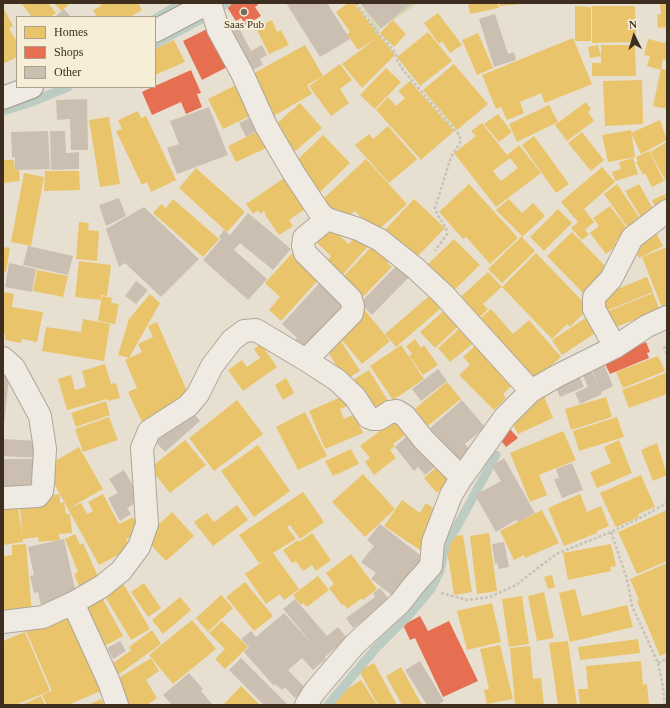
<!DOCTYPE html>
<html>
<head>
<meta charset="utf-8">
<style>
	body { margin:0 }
	#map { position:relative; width:670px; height:708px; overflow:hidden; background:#e7e0d1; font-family:Georgia,serif }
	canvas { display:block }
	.frame { position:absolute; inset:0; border:4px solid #3d2e20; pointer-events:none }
	.legend { position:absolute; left:16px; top:16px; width:140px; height:72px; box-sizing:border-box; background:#f7eed8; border:1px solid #ada18e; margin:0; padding:5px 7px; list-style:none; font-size:12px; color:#3d2e20 }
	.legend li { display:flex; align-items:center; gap:8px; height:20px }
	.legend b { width:20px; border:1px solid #ada18e }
	.north { position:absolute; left:614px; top:16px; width:40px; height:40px; -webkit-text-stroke:3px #f7eed8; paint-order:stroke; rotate:355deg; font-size:11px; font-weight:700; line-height:16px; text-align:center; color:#3d2e20 }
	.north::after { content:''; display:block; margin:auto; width:14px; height:18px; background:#3d2e20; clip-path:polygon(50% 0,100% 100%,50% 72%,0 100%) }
</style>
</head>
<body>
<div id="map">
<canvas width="670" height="708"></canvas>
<div class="frame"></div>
<ul class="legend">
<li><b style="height:11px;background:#e9c46a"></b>Homes</li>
<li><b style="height:11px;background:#e76f51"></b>Shops</li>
<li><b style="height:11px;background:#cbbfb2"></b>Other</li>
</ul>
<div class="north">N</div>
</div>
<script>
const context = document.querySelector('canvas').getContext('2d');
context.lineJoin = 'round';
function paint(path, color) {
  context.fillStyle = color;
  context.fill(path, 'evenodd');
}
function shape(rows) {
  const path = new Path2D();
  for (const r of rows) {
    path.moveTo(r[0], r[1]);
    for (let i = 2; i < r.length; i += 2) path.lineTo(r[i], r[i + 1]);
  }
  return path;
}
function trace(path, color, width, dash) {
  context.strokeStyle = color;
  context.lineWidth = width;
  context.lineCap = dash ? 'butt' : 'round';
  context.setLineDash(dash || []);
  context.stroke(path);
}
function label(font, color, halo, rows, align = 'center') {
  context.font = font + ' Georgia,serif';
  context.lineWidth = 4;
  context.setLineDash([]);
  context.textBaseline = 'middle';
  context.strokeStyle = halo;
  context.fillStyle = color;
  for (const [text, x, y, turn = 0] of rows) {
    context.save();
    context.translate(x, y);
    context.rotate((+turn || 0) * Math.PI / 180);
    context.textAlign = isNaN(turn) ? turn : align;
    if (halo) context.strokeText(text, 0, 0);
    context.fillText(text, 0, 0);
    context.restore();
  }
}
const green = shape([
	[360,3,418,3,377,32]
]);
const homes = shape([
	[21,3,48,3,56,13,50,17,32,17],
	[54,3,71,3,61,11],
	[99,3,138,3,142,10,130,17,97,17,93,10,101,6],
	[348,3,354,3,377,33,374,35,378,34,395,55,362,88,342,64,377,38,358,50,347,34,350,32,336,12],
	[468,3,498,3,499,8,470,14],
	[500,3,521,3,522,4,500,6],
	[660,3,667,3,667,27,658,28,657,15,661,14],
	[575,6,591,7,591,41,575,41],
	[592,6,635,6,636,42,592,43],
	[3,7,13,26,9,28,17,42,17,57,5,63,3,62],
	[438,13,462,45,450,53,442,41,439,44,424,23],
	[272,20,277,32,281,30,289,45,269,54,256,28],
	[393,20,406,34,394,47,380,33],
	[428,32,452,61,420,86,397,57],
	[478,33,493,68,477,75,462,40],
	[573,38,592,84,545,103,541,93,520,102,524,113,507,120,501,107,496,109,482,75],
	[666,38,667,60,663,59,661,70,647,66,650,56,644,55,648,39,665,43],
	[174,40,185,62,155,75,155,49],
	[305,45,323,76,307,85,312,94,270,118,247,77],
	[598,45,601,56,590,58,588,47],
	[601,45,635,45,636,76,592,76,592,63,601,63],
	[340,64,352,80,340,89,349,103,331,116,309,86],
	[454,64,488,104,457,130,423,90],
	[386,68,401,82,375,109,360,95],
	[661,69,667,70,667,109,653,106],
	[642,80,643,124,605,126,603,81],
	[410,81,454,131,421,160,376,110,388,97,396,106,405,98,398,91],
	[242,82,256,113,223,129,208,99],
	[586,102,591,109,588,112,594,121,567,141,555,125],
	[300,103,322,128,291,155,270,129],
	[549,105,558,122,517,142,509,124],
	[138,111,141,118,146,116,176,180,151,192,147,182,142,185,116,131,122,129,118,120],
	[498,114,512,132,499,142,484,124],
	[109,117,120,184,100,187,89,120],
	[660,120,667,140,641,154,631,133],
	[482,123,507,155,519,145,541,173,496,207,454,153,476,136,471,131],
	[510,158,518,168,501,181,493,171],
	[388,126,417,159,389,183,355,145,369,134,373,139],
	[264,128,273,145,236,162,228,146],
	[631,130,635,157,608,162,602,135],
	[582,132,604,160,591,171,568,143],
	[323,135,350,163,320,192,293,164],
	[534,136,569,184,556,193,522,145],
	[667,142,667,183,650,152],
	[649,151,664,181,652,187,645,173,643,175,636,162,638,161,636,157],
	[633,158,638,174,615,181,612,172,621,169,619,162],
	[366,159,407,204,375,233,355,211,344,221,323,199],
	[4,160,14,160,15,171,19,170,20,181,3,183],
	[602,167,615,182,584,209,594,222,585,230,589,234,582,240,571,228,578,222,561,202],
	[196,168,245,212,227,232,179,188],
	[45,171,79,171,80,190,44,191],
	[24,173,44,177,31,246,11,242],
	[290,174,312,204,289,220,293,226,279,235,265,215,266,214,264,211,260,214,258,210,253,214,246,204],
	[469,184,518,238,490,264,466,237,463,239,439,212],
	[617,184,643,223,630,231,604,194],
	[639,184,656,214,643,221,625,191],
	[666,194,667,197,667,210,658,214,652,200],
	[173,199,219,239,203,257,153,213,161,204,166,208],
	[414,199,445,228,413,261,382,233],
	[509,199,522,213,533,203,545,216,522,237,535,251,502,283,488,269,522,236,496,210],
	[610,206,629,231,615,242,617,245,606,254,590,233,599,226,593,218],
	[558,209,572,223,544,251,530,237],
	[79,222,89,223,88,230,99,231,97,261,76,259],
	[328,226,349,244,359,232,371,243,337,281,321,267,331,256,315,241],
	[655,231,663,246,639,258,631,243],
	[572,232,612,273,587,297,547,256],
	[454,239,480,265,450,294,424,268],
	[376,242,392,258,387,263,392,267,359,301,338,282],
	[3,247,10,248,6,272,3,271],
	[667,247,667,308,663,310,642,257],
	[294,251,322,276,281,321,269,310,280,297,265,283],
	[536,253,589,308,570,327,567,324,552,339,502,287,483,304,488,309,475,322,456,301,488,272,502,287],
	[79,261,111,265,107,296,101,295,101,300,75,297],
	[37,270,68,276,63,297,33,291],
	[647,277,653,292,603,312,597,297],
	[436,290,447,303,396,347,385,334],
	[3,292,14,294,12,307,43,312,37,342,22,339,21,343,5,340,5,334,3,334],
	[653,293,660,310,608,330,601,314],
	[150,294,160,303,129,358,118,355,129,319],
	[102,296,112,298,111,303,119,304,115,324,98,321],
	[450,305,464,321,435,348,420,332],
	[364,309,390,341,362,364,336,333],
	[491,309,513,334,529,320,561,357,528,385,474,324],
	[593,313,603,328,562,355,552,340],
	[83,319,110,324,104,361,42,351,46,327,81,332],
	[157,322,191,400,142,422,128,392,137,388,125,360,142,352,138,344,153,337,148,326],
	[462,326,476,341,450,362,438,348],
	[339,338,360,371,345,380,325,347],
	[415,339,421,348,424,345,438,365,423,375,409,356,412,354,406,346],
	[482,339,519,379,503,394,506,398,494,410,459,375,470,365,463,357],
	[261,344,277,367,243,391,228,370,242,360,247,367,260,358,254,349],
	[401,345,424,379,393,400,370,366],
	[658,356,665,371,623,388,616,372],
	[105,364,111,384,116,383,120,398,108,401,107,399,67,410,58,379,71,375,75,390,86,387,82,371],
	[369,370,390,404,372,415,351,381],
	[666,373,667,394,629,408,622,390],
	[286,378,294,393,283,400,275,385],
	[447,382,461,399,424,429,411,412],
	[543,394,553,418,518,434,511,421],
	[346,395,351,405,340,409,344,419,354,414,363,433,325,449,309,411],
	[606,397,612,417,571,430,565,409],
	[237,400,263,434,214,471,189,438],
	[106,401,110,415,76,427,71,413],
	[305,412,327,456,298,470,276,427],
	[109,417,118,440,83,452,75,429],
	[398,417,409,432,393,444,395,446,390,450,396,458,374,475,365,462,370,458,360,446],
	[617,417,624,437,579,451,573,431],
	[563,431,576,460,539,475,547,495,530,502,510,453],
	[185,440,206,465,170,493,150,468],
	[619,440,632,473,597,488,590,472,611,463,604,447],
	[657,443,667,475,653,481,641,450],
	[258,445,290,491,254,517,221,471],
	[79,447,103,489,68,509,45,467],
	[351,449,359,464,333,476,325,461],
	[440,464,453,479,437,493,424,478],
	[363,474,395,509,365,537,332,502],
	[641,475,655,507,638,514,639,517,616,527,600,493],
	[303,492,324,522,300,539,290,525,287,527,296,539,273,553,299,589,284,600,280,594,266,604,245,574,266,559,259,563,239,535],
	[60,494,60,503,64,502,66,514,70,514,72,533,59,534,60,540,39,542,38,537,23,539,23,542,3,545,3,500,17,498,22,536,20,506,35,497],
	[103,494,119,524,133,517,141,531,126,539,131,548,99,565,68,509,81,503,87,514,93,511,88,502],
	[580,494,587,512,601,506,609,526,597,531,597,533,564,546,548,508],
	[402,500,420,513,426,503,437,511,438,524,420,550,384,526],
	[237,505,248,520,213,546,194,522,207,513,214,522],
	[542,510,559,543,525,558,524,555,514,560,500,531],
	[667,510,667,561,637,574,618,532],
	[172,512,194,536,166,561,144,538],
	[312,533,331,560,316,571,312,565,303,571,296,561,292,563,283,550,298,540,299,542],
	[489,533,497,591,477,594,470,536],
	[75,534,80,545,83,543,101,583,80,588,74,574,78,572,65,539],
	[463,535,472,592,454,595,445,537],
	[26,544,32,614,11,616,11,610,3,611,3,556,12,555,12,545],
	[611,544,616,566,610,567,611,571,568,580,563,553],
	[351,554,377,589,363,600,362,598,347,609,344,604,342,605,329,588,334,584,326,573],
	[667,563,667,653,660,656,637,601,639,600,630,579],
	[552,575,555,587,548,589,544,577],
	[318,576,329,590,307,607,303,603,301,605,293,595],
	[120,578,150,629,131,640,101,590],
	[245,582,273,616,254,631,226,597],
	[144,583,161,608,148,617,131,592],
	[575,589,582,616,627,605,633,627,570,642,559,593],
	[99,592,123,636,97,650,79,602],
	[544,592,554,638,537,641,528,596],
	[221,595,233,608,208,632,196,618],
	[522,596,529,644,509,647,502,599],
	[180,597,191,610,163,634,152,620],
	[492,603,501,642,467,650,457,611],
	[75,611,108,688,68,705,47,705,42,695,52,691,26,631],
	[192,620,216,649,173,684,149,655],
	[222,621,248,647,225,669,215,659,225,649,209,633],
	[152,630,161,644,115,677,108,667,131,650,129,647],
	[25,632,50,691,15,705,3,705,3,641],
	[638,639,640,653,580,660,578,647],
	[568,641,577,705,558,705,549,643],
	[500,645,513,699,487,704,484,690,489,689,480,649],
	[530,646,533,679,541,678,544,705,515,705,510,648],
	[151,658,159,671,146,680,157,698,147,705,127,705,112,682],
	[641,661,643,685,647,684,649,705,580,705,578,689,588,689,586,666],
	[374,663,397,705,378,705,359,671],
	[401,667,422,705,402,705,386,676],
	[361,680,377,705,335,705,331,699],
	[241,686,260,705,223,705],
	[41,696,45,705,21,705],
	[101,699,104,705,88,705]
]);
const shops = shape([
	[233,3,257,3,258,5,255,7,261,16,246,25,241,18,236,21,227,7],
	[213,26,233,64,202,80,183,41],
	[191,70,201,93,197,94,202,107,186,114,181,102,152,115,142,92,152,87,155,87,155,86],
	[646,342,650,352,647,353,649,358,610,374,603,360],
	[510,429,518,438,506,447,499,438],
	[420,616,428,631,449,621,478,681,443,697,415,638,410,640,403,625]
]);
const stream = shape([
	[213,12,227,3],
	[155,19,181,3],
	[155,44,205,17],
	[3,111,29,103,68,87],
	[328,705,376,648,409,615,431,589,440,571,446,542,455,530,496,455]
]);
const building = shape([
	[286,3,327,3,350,39,320,57],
	[360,3,412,3,381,28],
	[64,9,71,17,55,17],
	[495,14,508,54,514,52,516,60,494,67,479,19],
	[239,28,251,51,262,45,267,55,260,59,263,65,247,73,227,35],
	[87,99,88,150,71,150,70,119,57,120,56,100],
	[209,107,228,155,177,174,167,148,179,144,170,121],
	[253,116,260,129,246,137,239,123],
	[48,131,50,169,15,170,15,157,12,157,11,132],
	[50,131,65,131,66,153,79,152,79,169,51,170],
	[119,198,126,216,106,226,99,205],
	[144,207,199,259,161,297,125,263,119,267,106,229],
	[248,213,291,249,273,270,240,243,234,250,267,279,248,300,203,260,221,239,219,237,224,230,230,235],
	[28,246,73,256,68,275,23,265],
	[9,263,36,269,32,292,5,287],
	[398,264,410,276,372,315,360,303],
	[323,279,348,300,304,350,294,341,297,338,282,324],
	[136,281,148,290,136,304,125,296],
	[603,362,613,386,601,392,602,394,580,404,575,393,588,387,581,371,590,367,599,388,591,367],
	[3,366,10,367,4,425,3,425],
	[438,369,447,381,421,401,412,389],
	[578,372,584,387,560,397,554,383],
	[462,400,485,427,465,444,470,450,458,461,430,428],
	[189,407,200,421,165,452,153,439],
	[411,432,437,465,425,475,418,467,414,471,395,447],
	[3,439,40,441,39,458,3,456],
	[504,458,535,513,518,522,516,520,496,532,475,495,501,481,492,466],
	[3,459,38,459,38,495,3,496],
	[572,463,583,490,562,498,554,479,559,478,556,469],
	[124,470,141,500,127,508,131,514,120,521,108,498,118,493,109,479],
	[380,524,424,558,393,596,371,579,376,573,361,562,374,546,367,540],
	[64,539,77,598,42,610,38,592,34,593,30,576,34,575,28,547],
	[504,542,509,567,499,569,497,563,495,564,492,544],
	[380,588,390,601,353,628,346,618,375,597,373,593],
	[295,599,327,636,338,627,347,638,325,657,326,659,313,670,302,658,288,670,306,689,295,698,285,687,282,690,275,684,274,686,244,652,249,647,241,639,251,631,256,637,284,613,314,646,283,609],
	[120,641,126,651,113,659,107,648],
	[241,658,288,705,264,705,229,670],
	[420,661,444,701,437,705,427,705,405,670],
	[189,673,203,689,201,691,213,705,172,705,163,695]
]);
const path = shape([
	[356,3,377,32,385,40,396,54,397,60,403,70,460,136,460,143,451,157,435,208,437,214,446,228,447,234,435,251],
	[664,346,667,355],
	[611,532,627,579,632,606,658,663,663,687,665,705],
	[441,593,467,600,490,597,516,585,556,554,611,532,638,519,667,503],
	[658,663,667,658]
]);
const street = shape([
	[210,3,218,29,242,73,266,126,293,172,320,213,327,219,358,229,380,240,415,268,444,295,531,391],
	[615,347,594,309,594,297,611,279,632,238,667,211],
	[3,358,14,368,40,416,45,449,43,483,42,491,38,496,3,498],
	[306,360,337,380,355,397,368,417,373,419,379,419,390,412,397,411,405,416,424,440,457,473,460,480],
	[73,603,109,682,117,705],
	[3,622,43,617,73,603,101,587,121,571,139,547,147,524,142,448,149,431,188,406,198,394,212,366,232,340,244,331,256,330,306,360,352,313,353,306,351,299,305,253,303,246,304,238,327,219],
	[306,705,314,692,355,644,400,603,414,585,431,566,433,542,451,495,460,480,505,417,531,391,557,376,615,347,647,326,667,317]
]);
const secondary = shape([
	[155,31,208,3],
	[3,98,32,87]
]);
const markers = [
	[244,12,4,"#786c5e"]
];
const poiNames = [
	["Saas Pub",244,25]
];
paint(green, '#d6d7b3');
paint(homes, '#e9c46a');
paint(shops, '#e76f51');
trace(stream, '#bcccc2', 9);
paint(building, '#cbbfb2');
trace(street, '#ada599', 24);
trace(secondary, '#9c958a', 24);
trace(path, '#c8c2b9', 2.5, [3, 2]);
trace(street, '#efebe3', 22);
trace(secondary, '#efebe3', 22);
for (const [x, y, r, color] of markers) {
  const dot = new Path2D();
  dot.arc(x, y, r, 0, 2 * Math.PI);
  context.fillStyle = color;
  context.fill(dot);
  trace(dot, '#f7eed8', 1.5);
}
label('11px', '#3d2e20', '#f7eed8', poiNames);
</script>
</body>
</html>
